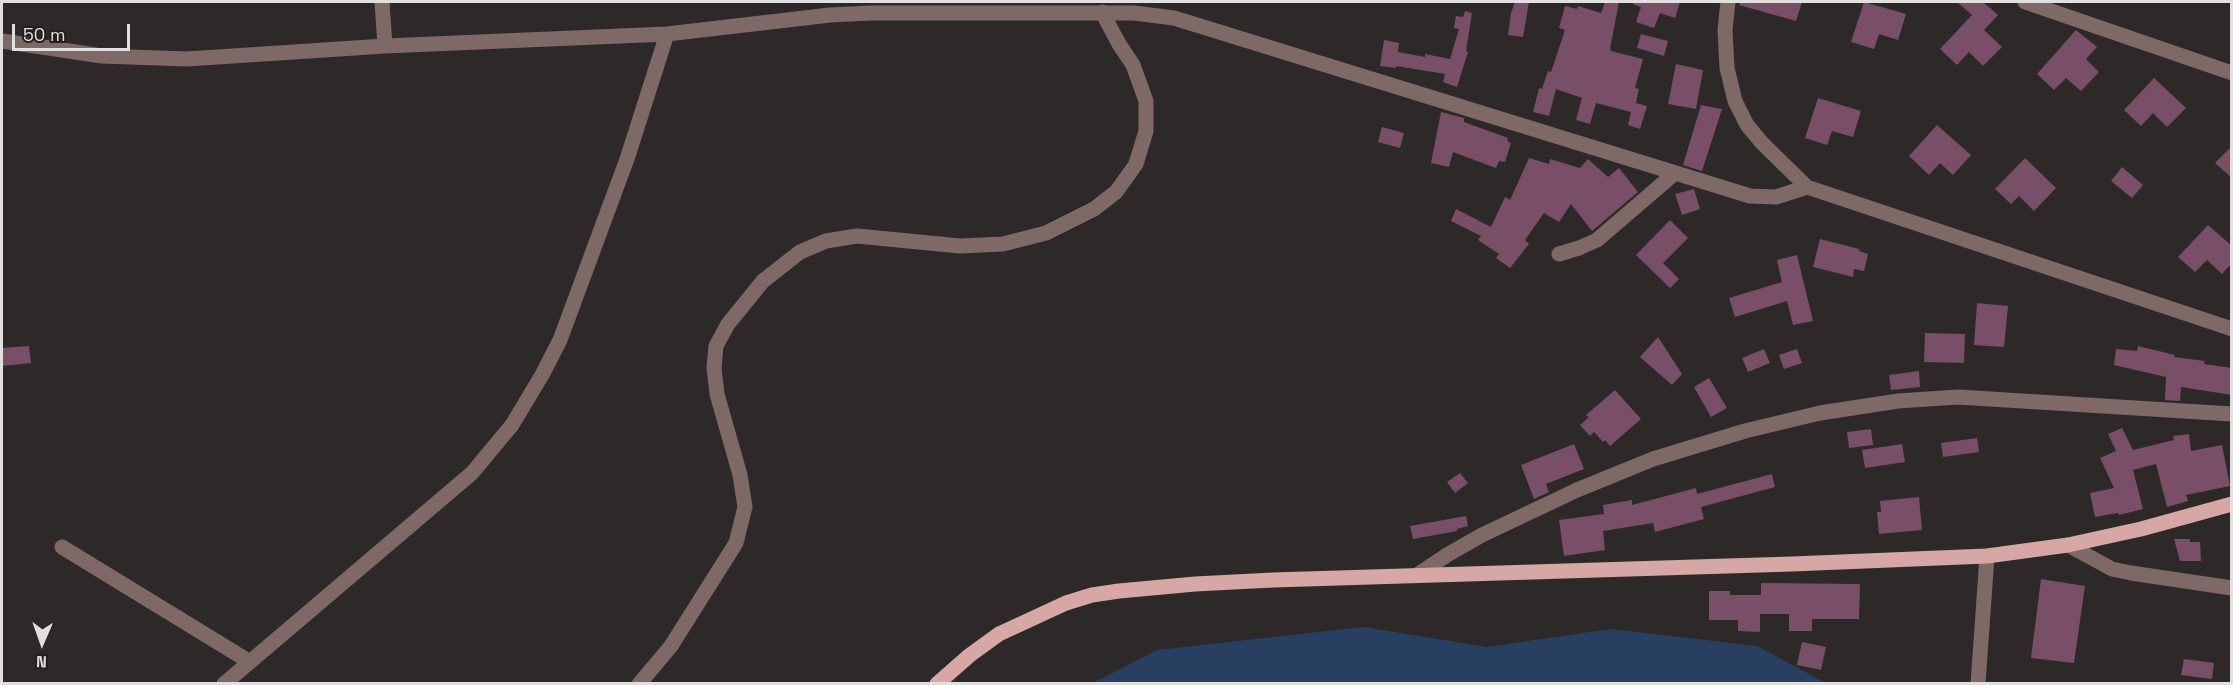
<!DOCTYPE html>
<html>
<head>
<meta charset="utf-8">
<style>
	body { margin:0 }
	#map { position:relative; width:2233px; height:685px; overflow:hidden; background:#2c2928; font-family:"Space Grotesk",sans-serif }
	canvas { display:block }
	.frame { position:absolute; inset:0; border:3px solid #e1dfdf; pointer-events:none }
	.north { position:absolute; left:12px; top:613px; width:60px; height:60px; -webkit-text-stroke:4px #221f1e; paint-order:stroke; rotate:182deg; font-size:16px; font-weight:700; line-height:24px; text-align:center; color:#e1dfdf }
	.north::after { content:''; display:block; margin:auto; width:21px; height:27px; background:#e1dfdf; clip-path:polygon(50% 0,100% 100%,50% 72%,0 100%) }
	.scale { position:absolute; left:12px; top:24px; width:118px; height:27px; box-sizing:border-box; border:3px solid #e1dfdf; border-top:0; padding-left:8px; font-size:18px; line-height:21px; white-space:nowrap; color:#e1dfdf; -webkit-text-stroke:4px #221f1e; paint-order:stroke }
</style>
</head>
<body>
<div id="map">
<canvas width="2233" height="685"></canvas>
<div class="frame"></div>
<div class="north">N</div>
<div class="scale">50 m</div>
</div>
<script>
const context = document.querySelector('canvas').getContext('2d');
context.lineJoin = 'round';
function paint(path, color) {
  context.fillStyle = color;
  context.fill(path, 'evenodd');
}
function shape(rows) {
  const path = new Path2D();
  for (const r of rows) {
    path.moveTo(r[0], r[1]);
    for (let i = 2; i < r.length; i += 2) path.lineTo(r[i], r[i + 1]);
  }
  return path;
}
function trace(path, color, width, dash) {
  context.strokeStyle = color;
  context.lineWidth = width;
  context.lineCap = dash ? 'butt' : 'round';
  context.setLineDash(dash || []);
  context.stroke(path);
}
const water = shape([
	[1363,627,1487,647,1611,629,1757,646,1826,683,1093,683,1157,650]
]);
const building = shape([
	[1515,2,1529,2,1523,37,1508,35,1511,13],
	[1605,2,1619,2,1610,49,1611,51,1643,59,1635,88,1639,89,1636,103,1647,106,1640,129,1628,125,1631,112,1596,103,1590,124,1576,120,1582,98,1556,89,1549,116,1533,112,1539,88,1542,89,1548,71,1551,72,1565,30,1559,28,1565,6,1577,9,1578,6,1601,13],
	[1633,2,1680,2,1675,18,1660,13,1654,28,1636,22,1641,7,1633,4],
	[1740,2,1802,2,1796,21,1739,5],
	[1864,2,1906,14,1898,40,1879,34,1874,49,1851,42],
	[1957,2,1983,2,1998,15,1984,30,2002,47,1983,66,1969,52,1957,65,1940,49,1972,15],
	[1465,11,1472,13,1466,51,1468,52,1457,87,1443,82,1445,74,1396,66,1396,68,1380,66,1384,40,1399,43,1398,52,1425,57,1425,54,1450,59,1459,29,1454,28,1456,16,1463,17],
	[2076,30,2097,47,2086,59,2099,72,2081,91,2066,78,2054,90,2037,74],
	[1641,34,1668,41,1664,56,1637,48],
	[1676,64,1703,70,1696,109,1668,104],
	[2154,78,2186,108,2167,127,2153,113,2141,126,2124,110],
	[1818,98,1861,111,1853,137,1832,131,1827,145,1805,138],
	[1701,105,1722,109,1702,171,1683,165],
	[1441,112,1464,118,1464,122,1508,138,1507,141,1511,143,1505,162,1499,161,1496,168,1453,152,1449,167,1431,163],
	[1937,125,1971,155,1953,175,1940,163,1929,175,1909,156],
	[1382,127,1404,133,1400,148,1378,142],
	[2232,146,2232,178,2215,163],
	[1529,158,1549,164,1550,159,1580,168,1588,159,1608,177,1619,168,1638,192,1592,231,1571,204,1559,222,1544,213,1525,240,1529,244,1510,268,1496,258,1499,254,1478,240,1481,236,1451,221,1456,209,1491,227,1505,197,1510,200],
	[2025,158,2056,188,2034,211,2019,196,2011,204,1995,189],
	[2122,167,2143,185,2132,198,2111,181],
	[1694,189,1700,209,1682,215,1675,194],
	[1670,220,1688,238,1663,263,1679,279,1670,288,1636,255],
	[2208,225,2232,246,2232,263,2222,274,2207,260,2195,272,2178,257],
	[1820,239,1859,249,1859,251,1868,254,1864,271,1854,269,1853,277,1813,267],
	[1797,255,1813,321,1793,325,1787,301,1735,317,1729,298,1782,282,1777,260],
	[1977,303,2008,306,2004,347,1974,345],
	[1925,333,1965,334,1964,363,1924,362],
	[1658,337,1682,374,1672,385,1640,357],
	[29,346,31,363,2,366,2,348],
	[2138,346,2175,355,2174,357,2205,361,2204,364,2232,368,2232,395,2181,387,2180,401,2165,400,2166,377,2114,365,2116,349,2137,351],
	[1764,349,1770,363,1748,372,1742,358],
	[1797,349,1802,363,1784,369,1779,355],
	[1919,371,1920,387,1891,390,1889,375],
	[1709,378,1727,408,1711,417,1694,387],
	[1615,390,1641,419,1610,446,1605,440,1603,442,1594,432,1590,436,1580,425,1589,417,1586,415],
	[2122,428,2133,450,2174,440,2173,436,2189,434,2191,451,2222,445,2230,486,2186,495,2188,501,2167,507,2156,464,2133,470,2143,509,2119,515,2118,513,2095,517,2090,493,2114,488,2100,458,2116,451,2108,434],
	[1871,429,1873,445,1849,448,1847,432],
	[1977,438,1979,452,1943,457,1941,443],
	[1574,444,1584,469,1546,484,1549,492,1534,499,1521,465],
	[1902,444,1905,462,1865,468,1862,450],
	[1460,473,1468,483,1455,493,1447,482],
	[1772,474,1775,487,1701,507,1704,519,1655,532,1653,523,1603,531,1605,550,1564,556,1559,520,1604,514,1603,505,1632,500,1632,505,1696,488,1697,494],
	[1919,497,1922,530,1879,534,1877,512,1881,512,1880,501],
	[1466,516,1468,526,1457,529,1457,531,1413,539,1410,526],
	[2174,539,2190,539,2190,542,2200,542,2201,561,2180,561],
	[2041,579,2085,586,2074,663,2031,658],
	[1761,583,1860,584,1859,619,1812,619,1812,631,1789,631,1789,614,1760,614,1760,632,1738,631,1738,620,1709,620,1709,591,1730,591,1730,595,1761,595],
	[1802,642,1826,647,1821,670,1797,665],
	[2184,659,2214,663,2212,679,2181,675]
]);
const minor = shape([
	[382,2,385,46],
	[1728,2,1725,30,1727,68,1735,101,1747,125,1762,143,1807,187,2232,329],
	[2025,2,2232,73],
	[2,41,102,56,187,59,385,46,667,34,830,15,871,13,1134,13,1174,18,1750,196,1776,197,1807,187],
	[1559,254,1579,248,1597,240,1675,173],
	[2068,545,2112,569,2131,573,2232,588],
	[62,547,250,662],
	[1417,575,1447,555,1482,535,1577,490,1653,459,1745,431,1820,413,1898,401,1958,397,2232,414],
	[224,684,472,473,512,425,542,375,560,340,627,159,667,34],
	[639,684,671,646,736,543,745,507,740,475,717,394,714,368,716,346,728,324,763,281,800,252,826,241,857,236,960,246,1003,244,1046,233,1094,209,1116,192,1136,164,1146,131,1146,101,1133,65,1119,44,1102,12],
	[1978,684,1987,556]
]);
const major = shape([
	[937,684,970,655,999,634,1066,603,1092,595,1119,591,1195,584,1273,580,1792,564,1987,556,2068,545,2141,529,2232,504]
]);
paint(water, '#293f61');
paint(building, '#784f67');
trace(minor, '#7f6967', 15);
trace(major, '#d6a7a4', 15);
</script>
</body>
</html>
